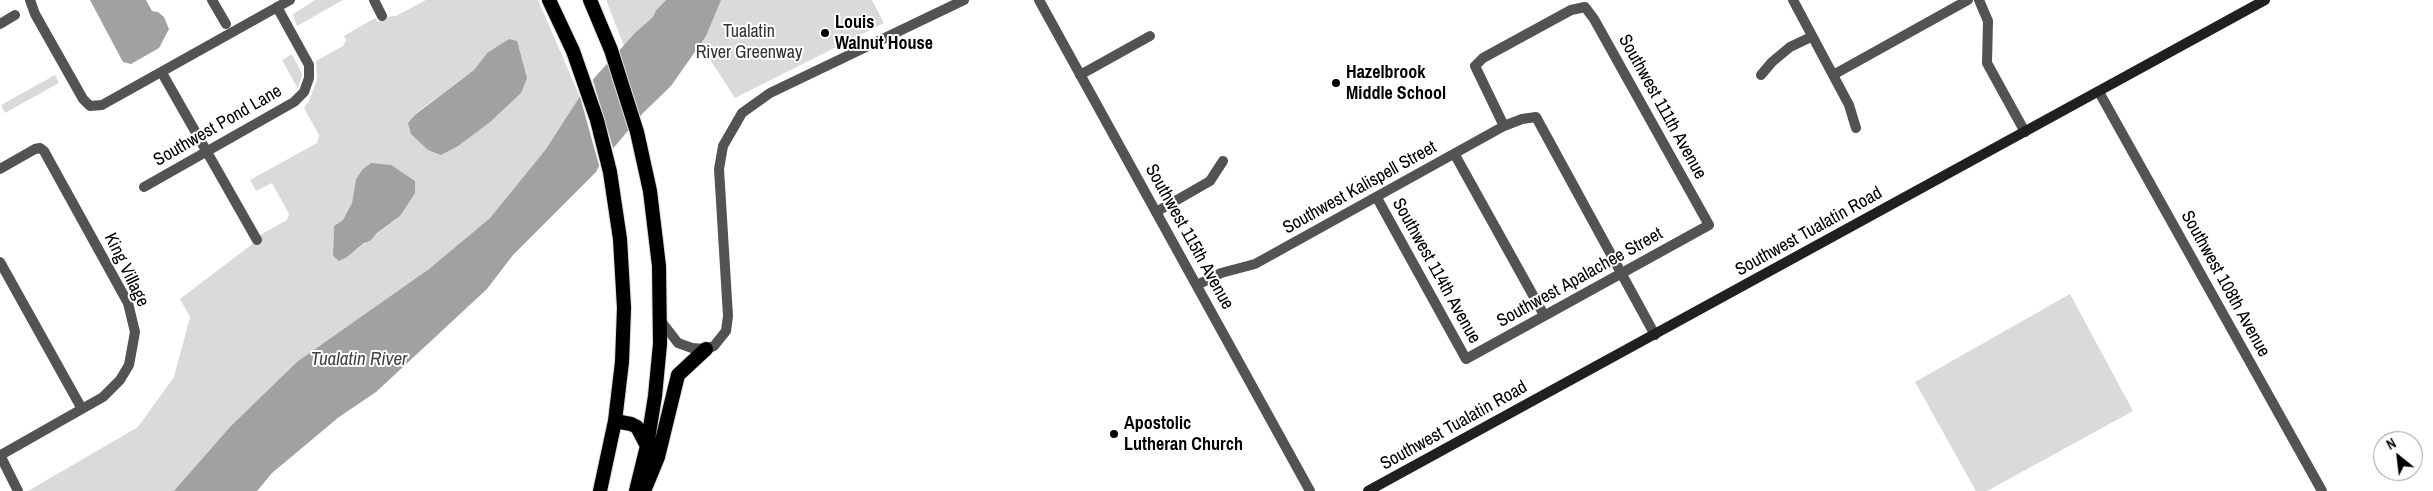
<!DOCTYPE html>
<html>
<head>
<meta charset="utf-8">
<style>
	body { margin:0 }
	#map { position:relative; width:2433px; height:491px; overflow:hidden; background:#fff; font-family:"Archivo Narrow",sans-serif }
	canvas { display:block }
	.north { position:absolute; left:2373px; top:431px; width:50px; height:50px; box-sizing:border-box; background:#fff; border:1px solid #999; border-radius:50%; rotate:331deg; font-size:14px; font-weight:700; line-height:20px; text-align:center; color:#000 }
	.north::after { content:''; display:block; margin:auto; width:18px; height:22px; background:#000; clip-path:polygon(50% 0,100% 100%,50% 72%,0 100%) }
</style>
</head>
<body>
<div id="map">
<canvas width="2433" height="491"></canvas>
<div class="north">N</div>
</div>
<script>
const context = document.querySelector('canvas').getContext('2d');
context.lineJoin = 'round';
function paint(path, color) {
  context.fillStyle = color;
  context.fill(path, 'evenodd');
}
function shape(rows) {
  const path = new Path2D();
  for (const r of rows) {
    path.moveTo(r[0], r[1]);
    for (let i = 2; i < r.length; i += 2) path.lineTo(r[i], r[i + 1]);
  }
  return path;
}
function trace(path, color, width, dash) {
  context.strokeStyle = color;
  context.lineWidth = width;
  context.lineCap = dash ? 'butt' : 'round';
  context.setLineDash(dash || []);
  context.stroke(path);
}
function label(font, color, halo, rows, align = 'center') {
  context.font = font + ' "Archivo Narrow",sans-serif';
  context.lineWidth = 4;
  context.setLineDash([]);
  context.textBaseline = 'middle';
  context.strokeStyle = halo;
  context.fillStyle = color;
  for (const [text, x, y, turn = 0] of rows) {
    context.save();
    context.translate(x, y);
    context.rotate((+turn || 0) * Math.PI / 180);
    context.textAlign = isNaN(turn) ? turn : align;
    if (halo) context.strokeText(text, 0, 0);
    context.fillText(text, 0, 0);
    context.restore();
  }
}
const green = shape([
	[315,0,343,0,297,26,293,14],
	[426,0,538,0,580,97,546,149,490,218,429,269,298,361,174,491,28,491,138,427,174,377,190,317,180,299,255,242,260,235,287,220,289,214,272,183,256,191,250,180,317,143,319,135,304,108,309,101,317,80,316,61,343,46,346,41,344,36,375,18,378,22,387,17,396,16],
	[487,53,490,122,441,155,416,113,474,70],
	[356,179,400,216,347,257,333,256,334,226,343,220,352,203],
	[606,0,666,0,656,10,653,17,624,46],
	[713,0,872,0,884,23,735,98,689,27],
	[292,54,302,74,298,89,282,60],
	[55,75,59,83,5,113,1,105],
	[2070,294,2133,411,1987,491,1976,491,1915,382]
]);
const water = shape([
	[90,0,146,0,152,11,158,12,164,17,169,29,159,48,131,64,123,62],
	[666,0,721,0,706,36,671,86,643,113,600,164,596,172,513,255,487,289,376,392,339,417,272,473,257,491,174,491,230,427,298,361,429,269,490,218,546,149,586,87,635,33,653,17,656,10],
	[509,39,517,41,527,78,521,93,490,122,458,146,441,155,428,150,411,134,408,123,416,114,474,70,487,53],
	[371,163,391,165,415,181,415,193,400,216,377,233,370,241,364,243,347,257,339,261,333,256,334,226,343,220,352,203,356,179,363,169]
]);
const pier = shape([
	[592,77,614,151,600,169,579,93]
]);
const minor = shape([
	[30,0,35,14,83,99,90,106,102,105,290,0],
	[212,0,226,24],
	[374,0,382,16],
	[1793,0,1849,105,1856,128],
	[1979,0,1988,21,1987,63,2025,132],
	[0,24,15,15],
	[162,73,257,240],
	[1080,75,1150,36],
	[1761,75,1772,62,1790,47,1811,37],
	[1833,75,1968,0],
	[1455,155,1544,315],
	[0,169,35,149,40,148,44,151,128,303,135,332,129,365,120,380,103,397,1,455],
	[144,187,294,102,304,92,309,78,309,65,277,7],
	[1377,198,1466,359,1709,225,1594,19,1585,7,1571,10,1483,58,1475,66,1504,126],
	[1156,212,1210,181,1223,161],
	[0,262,82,409],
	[1197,285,1221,273,1255,264,1504,126,1522,119,1536,117,1655,335],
	[0,455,18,491]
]);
const tertiary = shape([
	[1039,0,1310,491],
	[2099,92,2322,491],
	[660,320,678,343,692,348,706,349,714,346,726,331,728,316,719,169,723,146,742,113,770,93,964,0]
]);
const secondary = shape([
	[1368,491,2265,0]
]);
const trunk = shape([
	[549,0,573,51,597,120,610,172,620,239,624,308,622,362,615,421,600,491],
	[590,0,611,50,637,132,650,191,659,266,660,344,655,396,647,446,636,491],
	[615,421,631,424,637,427,647,446],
	[644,491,658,457,678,375,706,349]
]);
const markers = [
	[825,33,5,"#000"],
	[1336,83,5,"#000"],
	[1114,434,5,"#000"]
];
const poiNames = [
	["Louis",835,23],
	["Walnut House",835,44],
	["Hazelbrook",1346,73],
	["Middle School",1346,94],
	["Apostolic",1124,424],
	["Lutheran Church",1124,445]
];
const parkNames = [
	["Tualatin",749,32],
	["River Greenway",749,53]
];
const streetNames = [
	["Southwest 111th Avenue",1662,107,61],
	["Southwest Pond Lane",218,126,-30],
	["Southwest Kalispell Street",1360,188,-29],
	["Southwest Tualatin Road",1809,232,-29],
	["Southwest 115th Avenue",1189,237,61],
	["King Village",126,270,64],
	["Southwest 114th Avenue",1436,271,61],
	["Southwest Apalachee Street",1580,278,-29],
	["Southwest 108th Avenue",2225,284,61],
	["Southwest Tualatin Road",1454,426,-29]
];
const waterNames = [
	["Tualatin River",359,360]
];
paint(green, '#dadada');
paint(water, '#a1a1a1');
paint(pier, '#fff');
trace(trunk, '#dbdbdb', 16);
trace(minor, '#535353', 10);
trace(tertiary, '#535353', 10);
trace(secondary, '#202020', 10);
trace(trunk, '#000', 14);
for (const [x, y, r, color] of markers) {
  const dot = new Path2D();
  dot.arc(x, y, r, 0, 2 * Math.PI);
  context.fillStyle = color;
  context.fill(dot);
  trace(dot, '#fff', 2);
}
label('bold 18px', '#000', '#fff', poiNames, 'left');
label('18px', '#313131', '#fff', parkNames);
label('18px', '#000', '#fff', streetNames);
label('italic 19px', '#424242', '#fff', waterNames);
</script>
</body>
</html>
